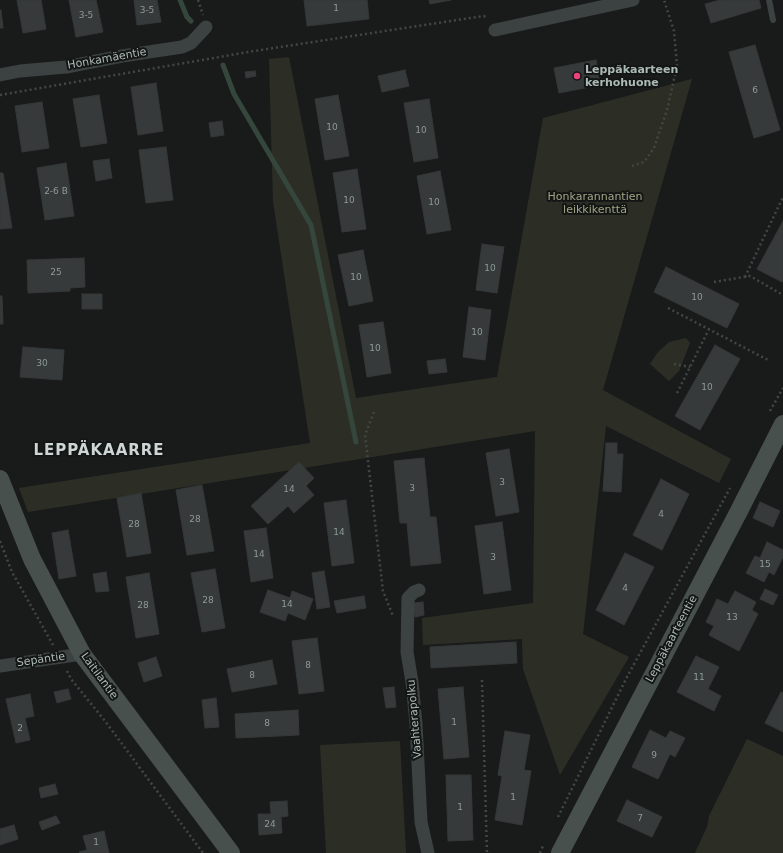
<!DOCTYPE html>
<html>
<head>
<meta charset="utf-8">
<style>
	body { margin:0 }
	canvas { display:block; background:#191b1b }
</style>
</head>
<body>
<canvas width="783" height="853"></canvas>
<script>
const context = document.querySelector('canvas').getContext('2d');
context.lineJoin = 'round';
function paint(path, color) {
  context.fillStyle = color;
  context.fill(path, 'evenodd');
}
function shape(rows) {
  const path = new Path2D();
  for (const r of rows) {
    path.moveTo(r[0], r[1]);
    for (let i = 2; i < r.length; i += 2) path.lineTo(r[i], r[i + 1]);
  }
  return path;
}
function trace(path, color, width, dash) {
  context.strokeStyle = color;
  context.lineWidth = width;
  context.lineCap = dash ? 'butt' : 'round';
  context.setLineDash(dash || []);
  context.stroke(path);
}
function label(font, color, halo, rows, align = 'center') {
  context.font = font + ' "DejaVu Sans",sans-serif';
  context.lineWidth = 4;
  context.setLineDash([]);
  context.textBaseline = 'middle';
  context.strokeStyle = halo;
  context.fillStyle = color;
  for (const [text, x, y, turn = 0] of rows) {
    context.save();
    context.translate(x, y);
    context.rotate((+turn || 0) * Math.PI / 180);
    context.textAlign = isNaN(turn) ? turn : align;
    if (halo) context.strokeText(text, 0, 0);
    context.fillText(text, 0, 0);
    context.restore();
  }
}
const green = shape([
	[289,57,356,398,497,377,543,118,692,79,603,390,731,459,719,483,606,426,583,634,629,657,560,775,523,669,522,639,423,645,422,618,533,603,535,431,28,512,19,488,310,443,273,202,269,59],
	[686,338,690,343,679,371,669,381,650,364,658,352,669,342],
	[747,739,783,756,783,853,695,853,707,827,709,816],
	[400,741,406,853,326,853,320,745]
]);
const stream = shape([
	[180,0,187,17,191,21],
	[223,65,234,94,311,225,356,442]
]);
const building = shape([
	[17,0,41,0,46,29,23,33,17,0],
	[69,0,96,0,103,32,76,37,69,0],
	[134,0,157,0,161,22,137,25,134,0],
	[304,0,367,0,369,19,307,26,304,0],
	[429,0,451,0,430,4,429,0],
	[720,0,759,0,761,8,711,23,705,4,720,0],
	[0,10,1,10,3,28,0,28,0,10],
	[755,45,780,130,754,138,729,52,755,45],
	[596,60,600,85,559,93,554,68,596,60],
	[405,70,409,86,382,92,378,76,405,70],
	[255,71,256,76,246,78,245,72,255,71],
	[156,83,163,131,138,135,131,87,156,83],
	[99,95,107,143,81,147,73,99,99,95],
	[338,95,349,156,325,160,315,99,338,95],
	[429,99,438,158,414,162,404,103,429,99],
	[42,102,49,148,22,152,15,106,42,102],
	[222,121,224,135,211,137,209,123,222,121],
	[166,147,173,200,146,203,139,150,166,147],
	[109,159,112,178,96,181,93,161,109,159],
	[66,163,74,216,45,220,37,168,66,163],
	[357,169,366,229,342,232,333,173,357,169],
	[440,171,451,230,427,234,417,176,440,171],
	[0,173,3,173,12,228,0,229,0,173],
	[783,221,783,280,782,282,757,269,783,221],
	[482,244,504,247,497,293,476,290,482,244],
	[363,250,373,301,349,306,338,255,363,250],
	[84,258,85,287,70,288,70,291,28,293,27,260,84,258],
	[666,267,739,304,727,328,654,292,666,267],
	[82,294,102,294,102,309,82,309,82,294],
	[0,296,2,296,3,324,0,324,0,296],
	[469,307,491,310,485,360,463,357,469,307],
	[383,322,391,373,367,377,359,325,383,322],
	[715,345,740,359,700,430,675,416,715,345],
	[23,347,64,350,62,380,20,377,23,347],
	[445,359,447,372,429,374,427,361,445,359],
	[606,443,617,443,617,454,623,454,621,492,603,491,606,443],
	[509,449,519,512,496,516,486,453,509,449],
	[424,458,430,517,436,517,441,563,411,566,407,523,400,523,394,461,424,458],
	[299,462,314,478,306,486,314,495,294,513,288,506,268,524,251,506,299,462],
	[661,479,689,494,662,550,633,535,661,479],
	[202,485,214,551,187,555,176,490,202,485],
	[141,493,151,553,127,557,117,498,141,493],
	[346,500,354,563,332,566,324,503,346,500],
	[760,502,780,511,773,527,753,518,760,502],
	[502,522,511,590,484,594,475,526,502,522],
	[266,528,273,578,251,582,244,531,266,528],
	[68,530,76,576,59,579,52,533,68,530],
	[767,542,783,550,783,557,774,575,769,572,764,582,746,573,755,556,760,558,767,542],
	[625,553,654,567,624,625,596,610,625,553],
	[215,569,225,628,202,632,191,573,215,569],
	[324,571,330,607,317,609,312,573,324,571],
	[106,572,109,591,96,592,93,574,106,572],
	[149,573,159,634,136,638,126,577,149,573],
	[765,589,778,595,773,605,760,599,765,589],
	[268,590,290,598,292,591,313,599,305,620,288,613,285,621,260,612,268,590],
	[735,591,756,602,752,610,758,614,739,651,709,635,714,626,706,622,717,599,728,604,735,591],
	[364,596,366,608,337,613,334,601,364,596],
	[423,602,424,615,415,617,413,603,423,602],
	[317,638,324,691,299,694,292,641,317,638],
	[516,642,517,663,431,668,430,647,516,642],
	[696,656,719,667,708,689,721,696,714,711,677,692,696,656],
	[156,657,162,676,144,682,138,663,156,657],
	[272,660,277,684,232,692,227,669,272,660],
	[394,687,396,707,386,708,383,688,394,687],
	[463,687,469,757,444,759,438,689,463,687],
	[68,689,71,699,57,703,54,692,68,689],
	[781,692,783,693,783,732,765,723,781,692],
	[30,694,34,716,25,718,30,740,16,743,6,699,30,694],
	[216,698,219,727,205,728,202,700,216,698],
	[298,710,299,735,236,738,235,714,298,710],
	[650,730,666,738,670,731,685,738,675,757,670,754,658,779,632,767,650,730],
	[505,731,530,735,524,770,531,771,522,825,495,820,502,776,498,775,505,731],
	[446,775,471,775,473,840,448,841,446,775],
	[55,784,58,794,41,798,39,788,55,784],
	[627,800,662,817,652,837,617,821,627,800],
	[287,801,288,816,281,817,282,833,259,835,258,814,271,814,270,802,287,801],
	[56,816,60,823,42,830,39,822,56,816],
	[14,825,18,839,0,845,0,829,14,825],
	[104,831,109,853,80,853,79,852,87,850,83,836,104,831]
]);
const path = shape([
	[198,0,203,15],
	[0,95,254,51,484,16,487,19],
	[632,166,644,162,654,148,667,110,677,66,674,31,664,0],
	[745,277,783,197],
	[714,282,750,276,783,295],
	[668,308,770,361],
	[674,364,690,367],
	[677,393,709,329],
	[770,411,783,388],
	[374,412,365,435,383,591,393,616],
	[0,541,12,572,53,645],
	[67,671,71,679,105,721,203,853],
	[482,680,487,853],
	[558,817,627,677,730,488],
	[540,853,543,846]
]);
const lane = shape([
	[769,0,773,20]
]);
const street = shape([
	[495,30,633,0],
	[0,75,20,71,66,67,122,56,182,47,191,43,206,27],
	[419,590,414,592,408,598,407,652,412,682,416,724,421,822,428,853],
	[0,666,82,654]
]);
const secondary = shape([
	[0,479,32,559,82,654,231,853],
	[560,853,739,511,783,424]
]);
const markers = [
	[577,76,4,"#e94379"]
];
const numberNames = [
	["1",336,9],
	["3-5",147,11],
	["3-5",86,16],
	["6",755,91],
	["10",332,128],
	["10",421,131],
	["2-6 B",56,192],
	["10",349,201],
	["10",434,203],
	["10",490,269],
	["25",56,273],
	["10",356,278],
	["10",697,298],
	["10",477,333],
	["10",375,349],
	["30",42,364],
	["10",707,388],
	["3",502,483],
	["3",412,489],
	["14",289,490],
	["4",661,515],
	["28",195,520],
	["28",134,525],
	["14",339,533],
	["14",259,555],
	["3",493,558],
	["15",765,565],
	["4",625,589],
	["28",208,601],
	["14",287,605],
	["28",143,606],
	["13",732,618],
	["8",308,666],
	["8",252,676],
	["11",699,678],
	["1",454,723],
	["8",267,724],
	["2",20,729],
	["9",654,756],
	["1",513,798],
	["1",460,808],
	["7",640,819],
	["24",270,825],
	["1",96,843]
];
const streetNames = [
	["Honkamäentie",107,59,-10],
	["Leppäkaarteentie",672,639,-62],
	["Sepäntie",41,660,-8],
	["Laitilantie",99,676,54],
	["Vaahterapolku",415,719,-95]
];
const poiNames = [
	["Leppäkaarteen",585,70],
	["kerhohuone",585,83]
];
const parkNames = [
	["Honkarannantien",595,197],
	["leikkikenttä",595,210]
];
const districtNames = [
	["LEPPÄKAARRE",99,451]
];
paint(green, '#2c2e25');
trace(stream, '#35463d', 5);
paint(building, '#363a3a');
trace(building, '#333737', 1);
trace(path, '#404745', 2.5, [2, 3]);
trace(lane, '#3c4241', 6);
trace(street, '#3c4241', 13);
trace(secondary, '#48504e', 18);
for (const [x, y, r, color] of markers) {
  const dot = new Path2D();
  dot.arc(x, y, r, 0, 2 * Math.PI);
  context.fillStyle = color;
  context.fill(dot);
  trace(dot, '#141616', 1.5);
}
label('9px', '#8e9a97', null, numberNames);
label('11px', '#acbab6', '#141616', streetNames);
label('bold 11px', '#acbab6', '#141616', poiNames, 'left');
label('11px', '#a2a485', '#141616', parkNames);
context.letterSpacing = '1px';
label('bold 15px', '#cdd6d4', '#141616', districtNames);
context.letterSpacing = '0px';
</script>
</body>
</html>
